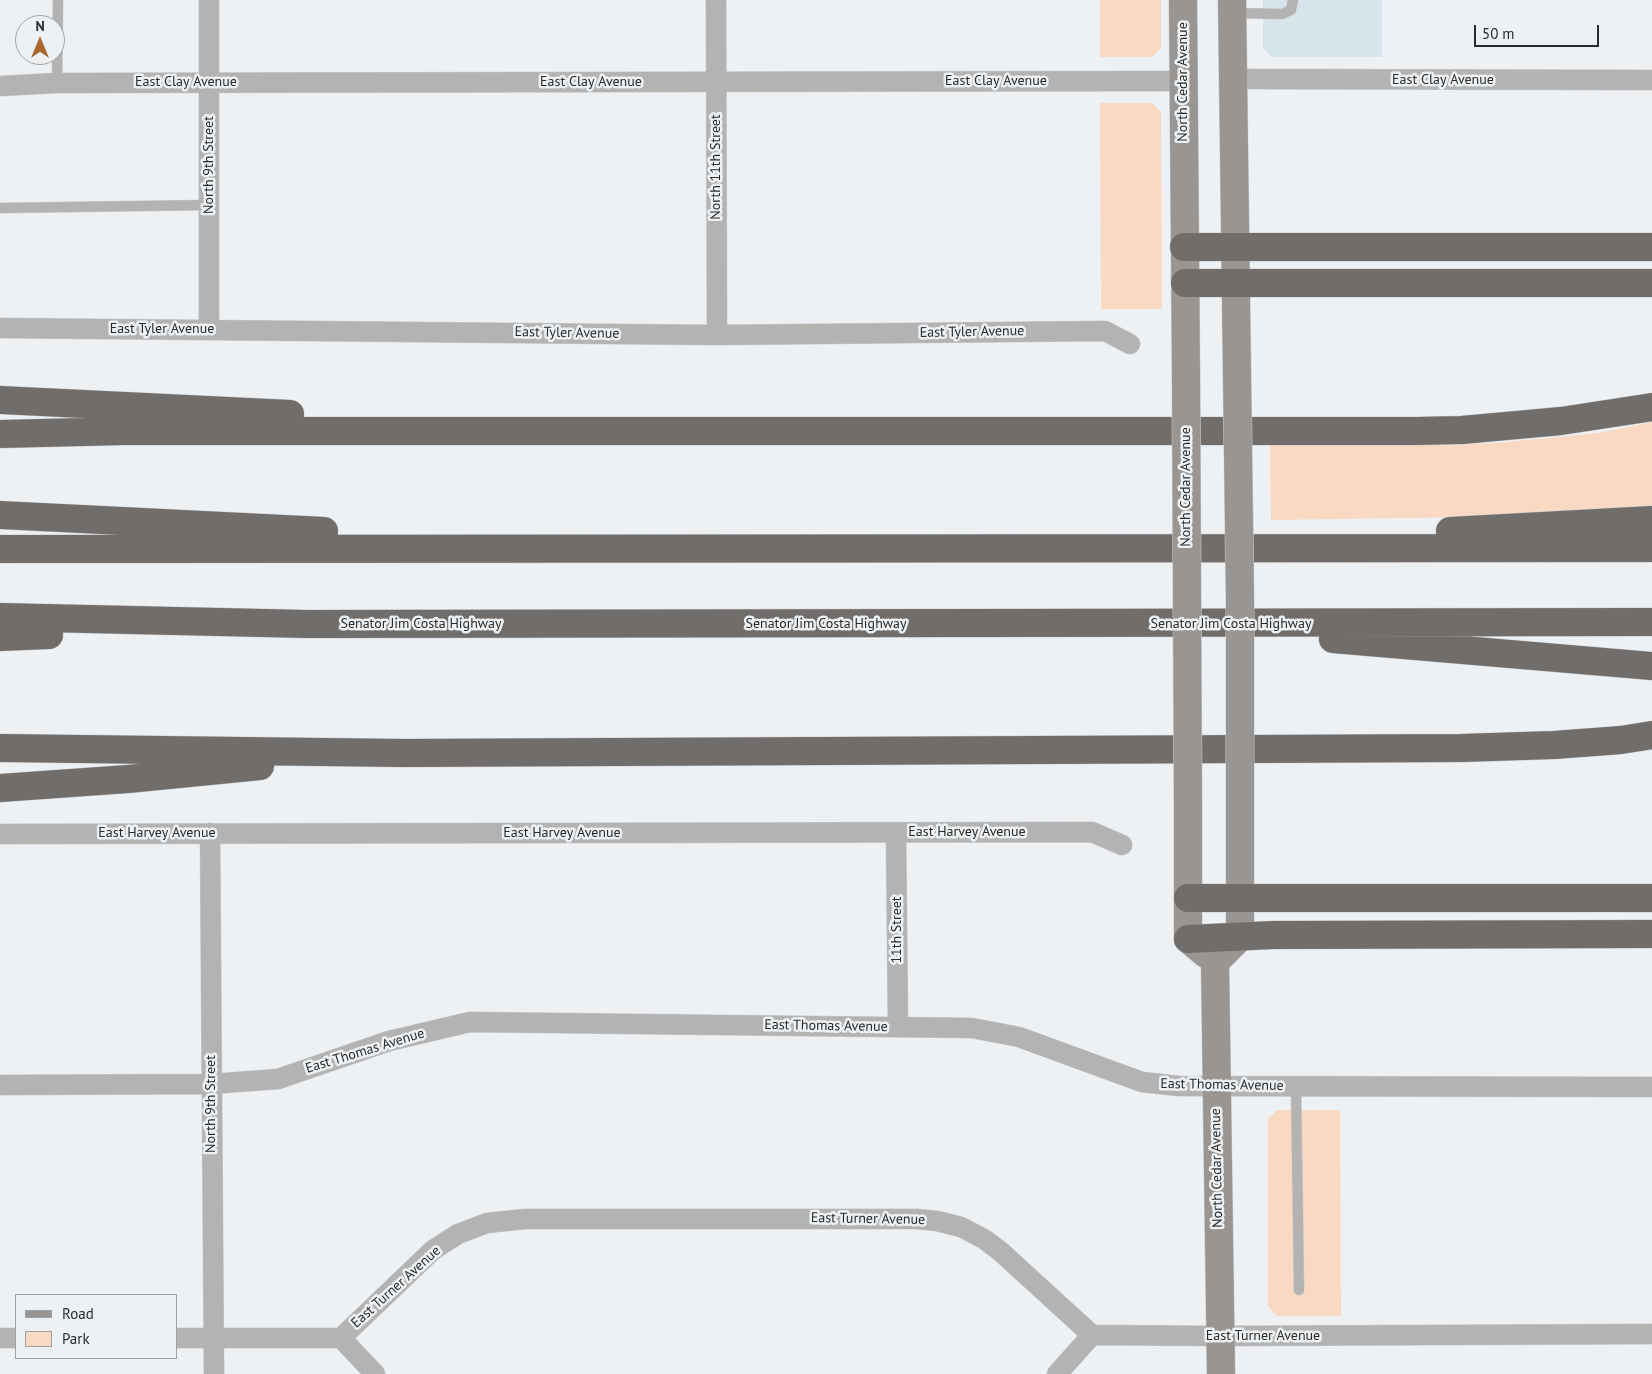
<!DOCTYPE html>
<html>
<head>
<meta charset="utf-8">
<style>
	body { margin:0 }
	#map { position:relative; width:1652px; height:1374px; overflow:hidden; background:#edf1f4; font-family:"PT Sans",sans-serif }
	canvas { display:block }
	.legend { position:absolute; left:15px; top:1294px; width:162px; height:65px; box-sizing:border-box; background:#edf1f4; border:1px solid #9fa2a4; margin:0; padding:6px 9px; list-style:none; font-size:15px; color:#292b2c }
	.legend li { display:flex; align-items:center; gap:10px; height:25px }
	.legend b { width:25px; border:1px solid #9fa2a4 }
	.north { position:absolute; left:15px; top:15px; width:50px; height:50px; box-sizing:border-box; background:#edf1f4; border:1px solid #9fa2a4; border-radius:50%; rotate:0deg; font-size:14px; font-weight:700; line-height:20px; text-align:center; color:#292b2c }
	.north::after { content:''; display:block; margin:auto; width:18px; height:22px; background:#a96832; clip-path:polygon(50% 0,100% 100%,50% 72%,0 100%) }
	.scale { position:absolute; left:1474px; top:25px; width:125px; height:22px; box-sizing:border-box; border:2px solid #292b2c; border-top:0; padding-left:6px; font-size:15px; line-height:18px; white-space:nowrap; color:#292b2c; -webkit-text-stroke:4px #edf1f4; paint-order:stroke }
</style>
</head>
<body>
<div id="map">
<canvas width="1652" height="1374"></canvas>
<ul class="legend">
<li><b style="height:6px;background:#989593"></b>Road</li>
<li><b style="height:14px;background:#f9d9c2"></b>Park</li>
</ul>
<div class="north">N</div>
<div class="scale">50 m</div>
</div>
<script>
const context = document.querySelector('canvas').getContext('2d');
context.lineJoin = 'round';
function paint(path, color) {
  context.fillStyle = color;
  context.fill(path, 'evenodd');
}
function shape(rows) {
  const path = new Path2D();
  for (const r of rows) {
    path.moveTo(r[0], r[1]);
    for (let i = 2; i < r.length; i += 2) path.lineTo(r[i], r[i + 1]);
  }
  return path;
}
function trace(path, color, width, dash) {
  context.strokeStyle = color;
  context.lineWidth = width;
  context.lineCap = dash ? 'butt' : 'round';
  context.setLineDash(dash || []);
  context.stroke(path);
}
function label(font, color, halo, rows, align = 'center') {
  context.font = font + ' "PT Sans",sans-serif';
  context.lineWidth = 5;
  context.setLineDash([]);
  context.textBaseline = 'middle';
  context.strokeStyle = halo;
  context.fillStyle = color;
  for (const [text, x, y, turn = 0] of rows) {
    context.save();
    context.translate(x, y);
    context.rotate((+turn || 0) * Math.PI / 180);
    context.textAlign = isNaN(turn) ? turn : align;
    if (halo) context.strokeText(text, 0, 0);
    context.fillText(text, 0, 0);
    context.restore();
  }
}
const built = shape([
	[1263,0,1382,0,1382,57,1272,57,1263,48]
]);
const green = shape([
	[1100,0,1161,0,1161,48,1152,57,1100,57],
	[1100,103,1152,103,1161,112,1162,309,1101,309],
	[1652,422,1652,505,1542,516,1271,520,1270,445,1434,445,1497,443,1598,433],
	[1277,1110,1340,1110,1341,1316,1277,1316,1268,1306,1268,1119]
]);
const lane = shape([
	[1233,13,1282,14,1291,10,1293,0],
	[57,83,58,0],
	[0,208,209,205],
	[1296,1087,1299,1290]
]);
const street = shape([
	[209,0,209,329],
	[716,0,717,335],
	[1234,79,1652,80],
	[0,86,57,83,1183,81],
	[0,328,717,335,1105,331,1130,344],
	[210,833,214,1374],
	[896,833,898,1026],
	[0,834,1092,832,1122,845],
	[0,1085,211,1084,278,1079,389,1041,470,1022,972,1028,1019,1037,1142,1082,1179,1086,1652,1087],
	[0,1338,16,1338],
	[176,1338,341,1338,433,1250,458,1234,487,1223,525,1219,917,1219,937,1221,961,1227,984,1239,1000,1251,1092,1335,1221,1336,1652,1334],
	[341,1338,375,1374],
	[1057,1374,1092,1335]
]);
const secondary = shape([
	[1183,0,1186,374],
	[1232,0,1237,374],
	[1188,810,1188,939,1206,954],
	[1221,1374,1215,962,1240,937,1240,810]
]);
const highway = shape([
	[1184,247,1652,247],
	[1185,283,1652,283],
	[0,400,290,414],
	[0,434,125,431,1416,431,1462,430,1561,421,1652,407],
	[0,515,324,531],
	[1450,531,1652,520],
	[0,549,1652,548],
	[0,617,307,624,1652,622],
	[0,637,49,635],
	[1333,639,1652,666],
	[0,748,403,753,1461,748,1554,745,1621,740,1652,735],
	[0,788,128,779,260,766],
	[1188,898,1652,898],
	[1188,939,1273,935,1652,934]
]);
const secondaryBridge = shape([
	[1186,374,1188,810],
	[1237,374,1240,599,1240,810]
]);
const streetNames = [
	["East Clay Avenue",1443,80],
	["East Clay Avenue",996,81],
	["East Clay Avenue",186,82],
	["East Clay Avenue",591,82],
	["North Cedar Avenue",1183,82,-90],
	["North 9th Street",209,165,-90],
	["North 11th Street",716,167,-90],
	["East Tyler Avenue",162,329],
	["East Tyler Avenue",972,332,-1],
	["East Tyler Avenue",567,333,1],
	["North Cedar Avenue",1186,487,-90],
	["Senator Jim Costa Highway",421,624],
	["Senator Jim Costa Highway",826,624],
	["Senator Jim Costa Highway",1231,624],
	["East Harvey Avenue",967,832],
	["East Harvey Avenue",157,833],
	["East Harvey Avenue",562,833],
	["11th Street",897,930,-90],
	["East Thomas Avenue",826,1026,1],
	["East Thomas Avenue",365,1051,-17],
	["East Thomas Avenue",1222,1085,1],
	["North 9th Street",211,1104,-90],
	["North Cedar Avenue",1217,1168,-91],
	["East Turner Avenue",868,1219,1],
	["East Turner Avenue",396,1287,-42],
	["East Turner Avenue",1263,1336]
];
paint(built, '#d8e4eb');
paint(green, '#f9d9c2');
trace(lane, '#cacdd0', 11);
trace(street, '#cacdd0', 21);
trace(secondary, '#cacdd0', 29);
trace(highway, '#cacdd0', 29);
trace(lane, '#b5b3b2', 10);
trace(street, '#b5b3b2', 20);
trace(secondary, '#989593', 28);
trace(highway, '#716d6b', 28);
trace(secondaryBridge, '#cacdd0', 29, []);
trace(secondaryBridge, '#989593', 28);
label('14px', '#292b2c', '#edf1f4', streetNames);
</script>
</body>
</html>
